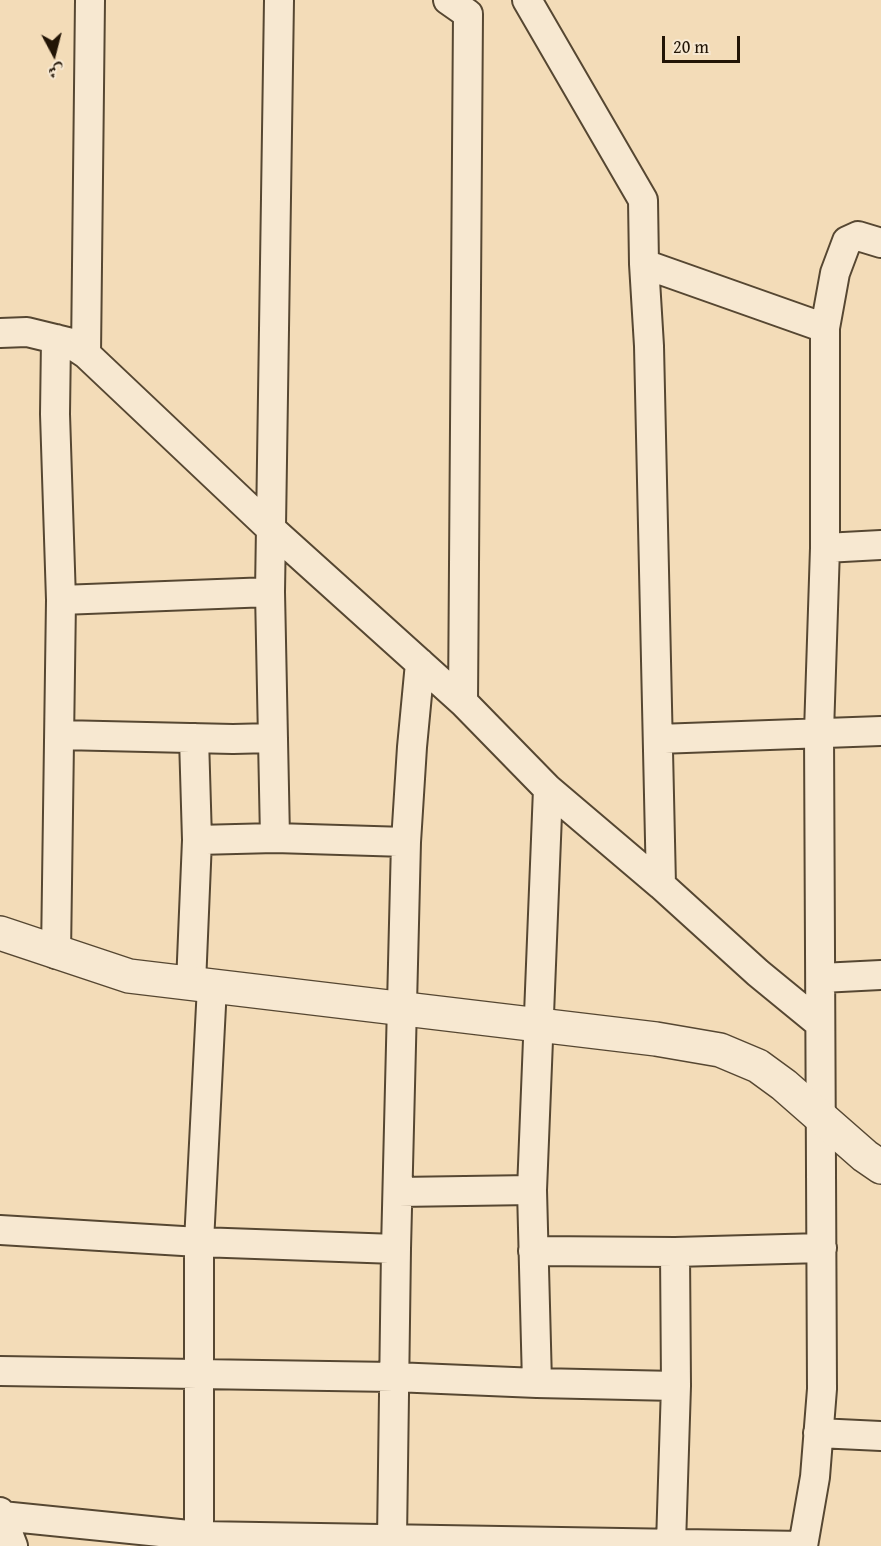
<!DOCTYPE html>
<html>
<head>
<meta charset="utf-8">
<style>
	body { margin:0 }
	#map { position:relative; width:881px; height:1546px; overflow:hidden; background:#f3dcb8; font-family:"Gentium Book Plus",Amiri,serif }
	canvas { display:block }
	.north { position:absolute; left:24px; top:24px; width:60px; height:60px; -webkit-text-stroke:4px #f7e8d1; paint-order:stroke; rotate:173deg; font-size:16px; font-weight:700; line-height:24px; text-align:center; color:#221506 }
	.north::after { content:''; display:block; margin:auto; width:21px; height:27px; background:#221506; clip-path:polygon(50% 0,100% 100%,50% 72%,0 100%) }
	.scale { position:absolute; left:662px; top:36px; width:78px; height:27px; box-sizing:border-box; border:3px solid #221506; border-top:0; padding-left:8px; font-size:18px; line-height:21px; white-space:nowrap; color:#221506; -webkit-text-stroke:4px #f7e8d1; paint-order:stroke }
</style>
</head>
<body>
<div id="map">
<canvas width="881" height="1546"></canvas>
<div class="north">ش</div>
<div class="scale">20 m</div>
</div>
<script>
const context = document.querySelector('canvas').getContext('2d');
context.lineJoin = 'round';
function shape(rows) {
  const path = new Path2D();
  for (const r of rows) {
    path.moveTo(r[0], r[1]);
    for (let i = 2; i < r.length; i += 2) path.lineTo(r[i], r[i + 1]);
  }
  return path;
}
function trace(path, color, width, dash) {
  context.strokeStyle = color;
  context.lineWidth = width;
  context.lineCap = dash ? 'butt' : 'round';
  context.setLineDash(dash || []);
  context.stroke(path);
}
const minor = shape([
	[448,0,468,14,463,702],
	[527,0,643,200,644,264,825,328],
	[644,264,649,346,661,885],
	[0,333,27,332,68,342,86,354,271,529,463,702,548,789,661,885,758,973,819,1023],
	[56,339,55,414,61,600,56,954],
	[86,354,90,0],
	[825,548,881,545],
	[61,600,270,592],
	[60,735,233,739,273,738],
	[658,739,881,731],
	[275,838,406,842],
	[197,840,275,838,270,592,279,0],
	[821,978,881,975],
	[191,984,197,840,194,738],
	[398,1192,532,1190],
	[0,1230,199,1242,396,1249],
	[533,1251,675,1252,822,1248],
	[0,1371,394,1377,537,1383,676,1386],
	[537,1383,532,1190,548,789],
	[818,1433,881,1436],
	[0,1512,13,1546],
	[2,1516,199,1536,803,1546],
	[199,1536,199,1242,212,986],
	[392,1539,396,1249,406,842,412,747,420,663],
	[671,1544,676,1386,675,1252],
	[803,1546,815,1477,822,1389,819,732,825,548,825,328,835,273,847,241,858,236,881,243]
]);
const tertiary = shape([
	[0,933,129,976,656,1039,720,1050,758,1066,784,1085,865,1156,881,1167]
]);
trace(minor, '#564732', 32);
trace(tertiary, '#564732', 36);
trace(minor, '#f7e8d1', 28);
trace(tertiary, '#f7e8d1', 33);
</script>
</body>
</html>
